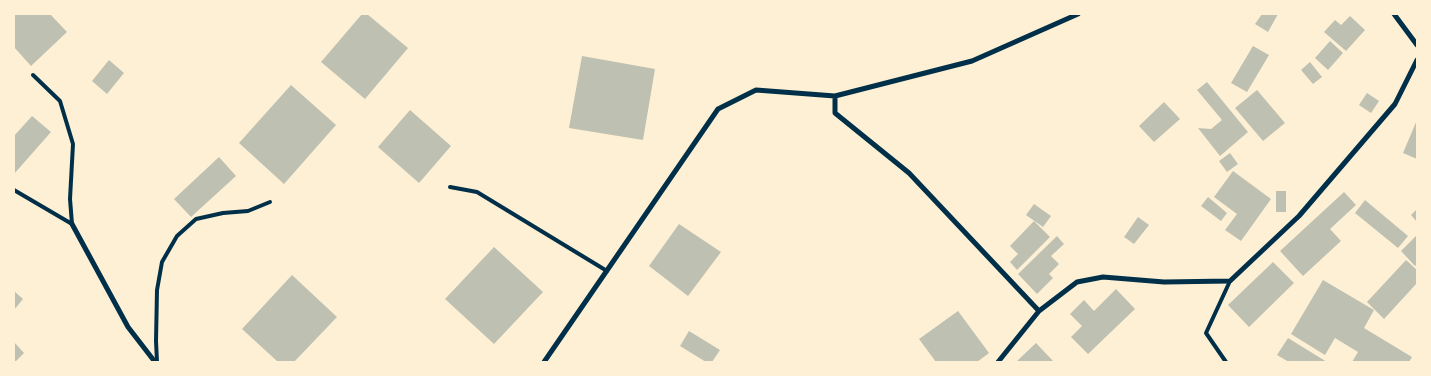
<!DOCTYPE html>
<html>
<head>
<meta charset="utf-8">
<style>
	body { margin:0 }
	#map { position:relative; width:1431px; height:376px; overflow:hidden; background:#fdf0d5; font-family:Rubik,sans-serif }
	canvas { display:block }
	.frame { position:absolute; inset:0; border:15px solid #fdf0d5; pointer-events:none }
</style>
</head>
<body>
<div id="map">
<canvas width="1431" height="376"></canvas>
<div class="frame"></div>
</div>
<script>
const context = document.querySelector('canvas').getContext('2d');
context.lineJoin = 'round';
function paint(path, color) {
  context.fillStyle = color;
  context.fill(path, 'evenodd');
}
function shape(rows) {
  const path = new Path2D();
  for (const r of rows) {
    path.moveTo(r[0], r[1]);
    for (let i = 2; i < r.length; i += 2) path.lineTo(r[i], r[i + 1]);
  }
  return path;
}
function trace(path, color, width, dash) {
  context.strokeStyle = color;
  context.lineWidth = width;
  context.lineCap = dash ? 'butt' : 'round';
  context.setLineDash(dash || []);
  context.stroke(path);
}
const building = shape([
	[14,14,50,14,67,32,31,66,14,47],
	[362,14,367,14,408,48,365,99,321,62],
	[1262,14,1278,14,1268,32,1255,24],
	[1350,16,1365,30,1346,51,1324,32,1335,20,1341,25],
	[1330,41,1343,53,1328,70,1315,58],
	[1253,46,1269,55,1247,92,1231,83],
	[582,56,655,69,643,140,569,128],
	[109,60,124,73,107,94,92,81],
	[1310,62,1322,77,1313,84,1301,70],
	[1207,82,1248,132,1220,156,1198,128,1211,129,1222,120,1197,90],
	[291,85,336,125,284,184,239,143],
	[1257,90,1285,123,1263,141,1235,108],
	[1367,93,1379,101,1371,113,1359,105],
	[1164,102,1180,119,1154,142,1139,126],
	[410,110,451,146,419,183,378,147],
	[32,116,51,132,14,174,14,136],
	[1417,120,1417,159,1403,153],
	[1230,153,1238,164,1227,172,1219,161],
	[219,157,236,176,191,217,174,199],
	[1233,171,1271,199,1241,241,1225,230,1237,214,1214,197],
	[1276,191,1286,191,1286,212,1276,212],
	[1344,192,1356,205,1330,229,1341,241,1303,276,1280,251],
	[1208,197,1227,213,1221,221,1201,206],
	[1365,200,1408,236,1398,248,1355,213],
	[1034,204,1051,216,1043,227,1026,215],
	[1417,209,1417,222,1411,215],
	[1138,217,1149,225,1134,244,1124,237],
	[1034,221,1050,237,1017,270,1010,262,1018,254,1010,246],
	[679,224,721,252,688,296,649,266],
	[1417,235,1417,264,1415,266,1401,251],
	[1057,236,1064,244,1051,256,1059,264,1049,274,1053,278,1037,294,1018,274],
	[494,247,543,292,494,344,445,299],
	[1406,260,1417,270,1417,283,1384,319,1367,302],
	[1273,262,1294,283,1249,327,1228,305],
	[292,275,337,317,294,362,278,362,242,329],
	[1323,280,1374,310,1364,328,1412,357,1409,362,1352,362,1358,352,1335,338,1325,355,1291,334],
	[1116,289,1135,309,1088,354,1071,337,1082,326,1070,314,1084,300,1094,311],
	[14,291,23,299,14,310],
	[958,311,989,353,977,362,936,362,919,339],
	[689,331,720,350,712,362,706,362,680,346],
	[1288,338,1327,362,1289,362,1277,355],
	[14,342,24,353,15,362,14,362],
	[1036,343,1054,362,1019,362,1017,361]
]);
const service = shape([
	[33,75,60,101,73,144,70,199,72,224],
	[450,187,477,192,607,271],
	[14,190,72,224],
	[157,362,156,341,157,290,162,262,177,236,196,219,223,213,248,211,270,202],
	[1226,362,1206,333,1230,281]
]);
const minor = shape([
	[1394,14,1417,45],
	[835,96,835,113,909,173,1039,311],
	[72,224,128,327,155,362],
	[544,362,718,109,756,90,835,96,972,61,1078,14],
	[998,362,1039,311,1077,282,1103,277,1164,282,1230,281,1299,216,1395,104,1417,60]
]);
paint(building, '#bec0b2');
trace(service, '#003049', 4);
trace(minor, '#003049', 5);
</script>
</body>
</html>
